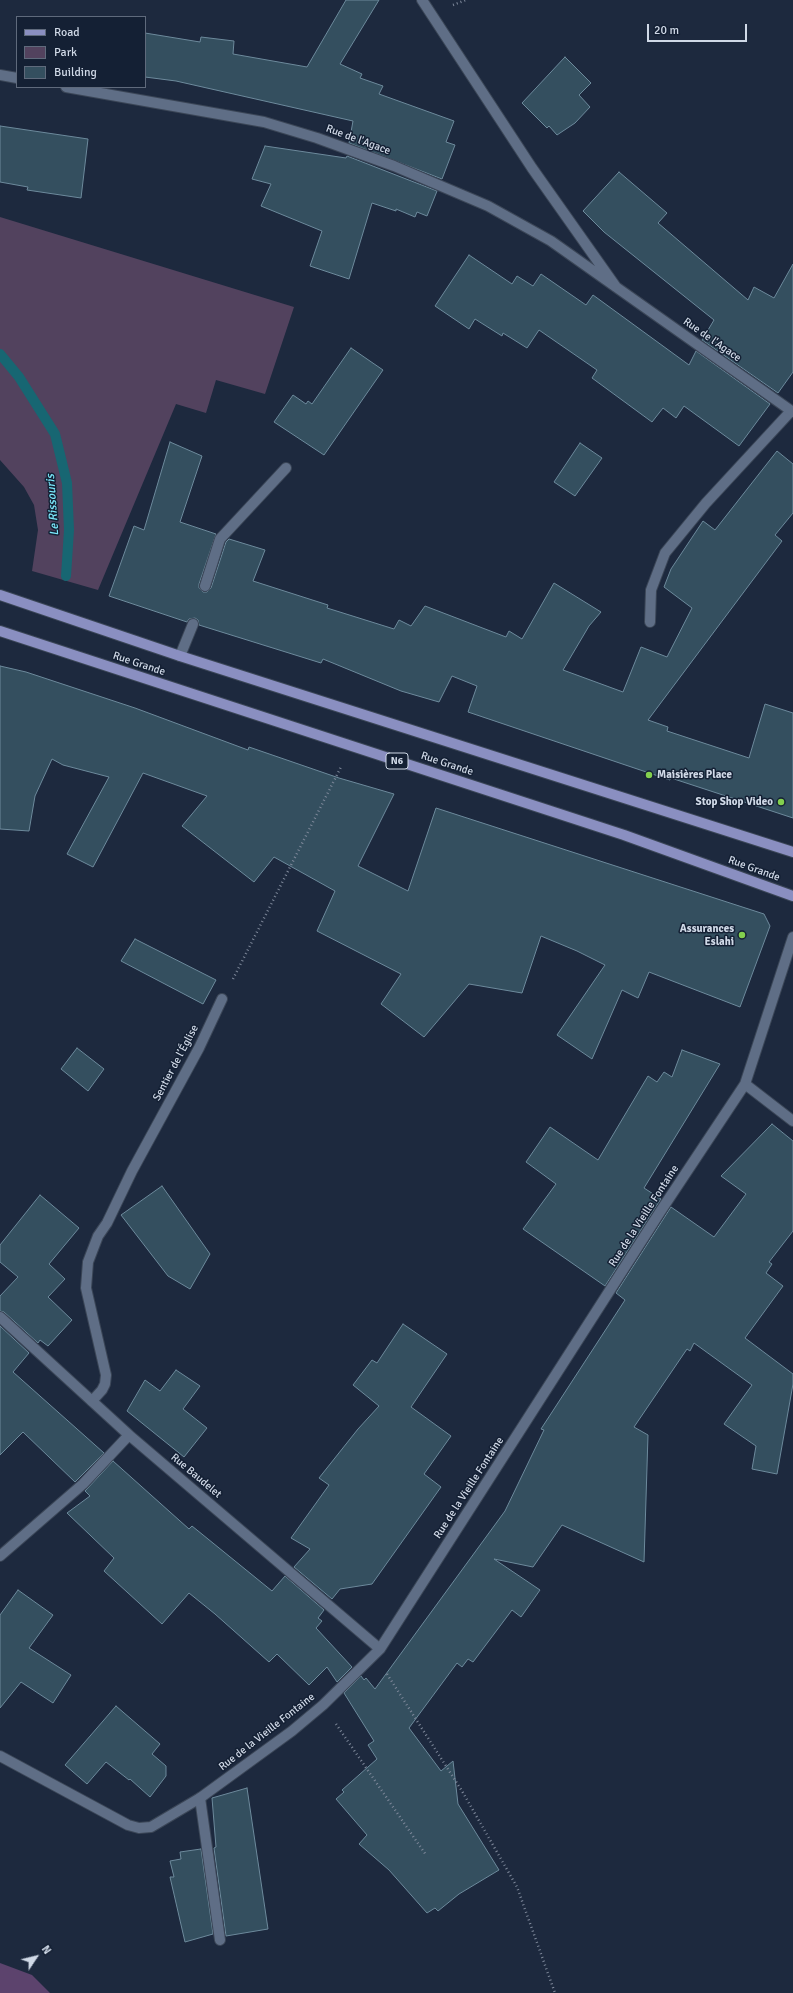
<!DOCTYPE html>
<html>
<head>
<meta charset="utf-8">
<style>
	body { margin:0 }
	#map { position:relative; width:793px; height:1993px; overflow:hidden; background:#1d293e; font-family:Signika,sans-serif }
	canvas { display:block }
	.legend { position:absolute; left:16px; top:16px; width:130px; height:72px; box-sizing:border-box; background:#142034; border:1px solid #5f6a7c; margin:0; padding:5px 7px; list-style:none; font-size:12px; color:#d0d9e7 }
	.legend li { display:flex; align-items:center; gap:8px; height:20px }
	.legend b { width:20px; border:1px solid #5f6a7c }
	.north { position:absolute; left:16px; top:1937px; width:40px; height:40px; -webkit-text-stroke:3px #142034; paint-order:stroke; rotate:55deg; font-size:11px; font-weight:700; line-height:16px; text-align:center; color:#d0d9e7 }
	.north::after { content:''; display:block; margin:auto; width:14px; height:18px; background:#d0d9e7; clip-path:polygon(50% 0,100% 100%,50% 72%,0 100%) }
	.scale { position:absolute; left:647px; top:24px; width:100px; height:18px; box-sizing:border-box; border:2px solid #d0d9e7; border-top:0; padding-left:5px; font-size:12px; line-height:14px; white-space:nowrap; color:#d0d9e7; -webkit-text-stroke:3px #142034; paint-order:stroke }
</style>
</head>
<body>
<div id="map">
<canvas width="793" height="1993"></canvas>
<ul class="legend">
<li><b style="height:5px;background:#8a8fc1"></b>Road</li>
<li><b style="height:11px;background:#52425e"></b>Park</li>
<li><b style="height:11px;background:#344f5f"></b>Building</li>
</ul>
<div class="north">N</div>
<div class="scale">20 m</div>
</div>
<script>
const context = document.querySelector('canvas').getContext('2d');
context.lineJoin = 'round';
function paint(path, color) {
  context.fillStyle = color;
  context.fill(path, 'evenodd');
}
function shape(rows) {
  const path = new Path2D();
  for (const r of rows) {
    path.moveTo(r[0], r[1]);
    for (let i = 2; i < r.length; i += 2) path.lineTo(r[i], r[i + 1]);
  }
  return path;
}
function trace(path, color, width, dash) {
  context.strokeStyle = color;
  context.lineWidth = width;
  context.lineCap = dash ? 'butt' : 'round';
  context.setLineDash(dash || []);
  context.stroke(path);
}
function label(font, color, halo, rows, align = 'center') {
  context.font = font + ' Signika,sans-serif';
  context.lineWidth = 3;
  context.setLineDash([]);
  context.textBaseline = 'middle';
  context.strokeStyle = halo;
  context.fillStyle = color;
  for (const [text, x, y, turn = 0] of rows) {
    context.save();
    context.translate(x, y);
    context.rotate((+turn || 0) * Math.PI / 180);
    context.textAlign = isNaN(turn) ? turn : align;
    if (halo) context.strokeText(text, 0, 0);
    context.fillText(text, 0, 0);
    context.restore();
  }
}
const green = shape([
	[0,217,294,307,265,394,216,380,206,413,176,404,98,590,32,571,38,530,34,505,24,487,0,460]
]);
const forest = shape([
	[0,1963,32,1975,50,1993,0,1993]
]);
const stream = shape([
	[0,354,19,377,55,434,67,483,69,530,66,576]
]);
const building = shape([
	[346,0,379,0,340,64,362,74,360,78,383,86,379,94,454,121,446,142,455,145,442,179,349,143,353,121,176,81,145,77,145,33,200,42,201,37,234,41,233,54,307,67,346,0],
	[565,57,591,83,579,95,590,107,575,123,557,135,549,126,547,128,522,103,565,57],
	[0,126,88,139,81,198,27,190,28,187,0,182,0,126],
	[265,146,346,158,347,156,437,191,427,216,417,212,415,217,396,209,396,211,372,203,349,279,310,266,322,231,261,206,271,184,252,179,265,146],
	[619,172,667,213,658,223,748,300,754,287,774,298,793,264,793,372,778,393,702,340,714,320,604,232,583,211,619,172],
	[469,255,512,284,517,276,533,286,541,274,586,305,593,295,689,365,696,351,770,404,739,446,684,406,676,418,663,408,652,422,592,378,597,370,539,330,527,348,503,333,502,336,475,319,469,329,435,306,469,255],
	[351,348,383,370,324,455,274,422,293,395,306,404,308,401,312,404,351,348],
	[170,442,202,456,180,522,216,534,199,584,199,588,203,592,207,592,211,588,226,542,229,539,265,550,253,581,328,605,327,608,394,629,399,620,411,626,425,606,506,637,509,631,522,639,554,583,601,612,589,626,563,670,623,692,641,647,667,657,692,608,664,587,671,569,703,521,715,530,777,451,793,464,793,513,775,535,782,541,648,720,668,727,667,731,749,758,765,704,793,713,793,818,671,778,670,780,468,712,477,686,452,676,439,702,401,691,323,659,321,663,199,625,198,620,195,618,189,619,187,622,109,596,134,526,144,530,170,442],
	[580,443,602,458,575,496,554,482,580,443],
	[0,666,26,672,135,708,248,750,249,747,339,778,394,794,358,866,408,891,436,808,764,914,770,926,740,1007,649,972,638,998,622,990,592,1059,557,1035,605,965,577,951,541,936,522,993,469,984,424,1037,381,1004,401,974,317,931,335,891,274,857,254,882,182,826,207,796,143,773,93,867,67,854,109,777,63,765,52,759,35,796,29,831,0,829,0,666],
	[135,939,216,980,203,1004,121,961,135,939],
	[77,1048,104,1069,88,1091,61,1069,77,1048],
	[682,1050,720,1064,644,1188,661,1199,605,1286,523,1229,556,1184,526,1162,550,1127,598,1160,648,1076,657,1082,664,1072,672,1077,682,1050],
	[772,1124,793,1141,793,1231,769,1262,772,1264,766,1273,783,1286,745,1338,793,1374,793,1384,777,1474,752,1469,756,1446,724,1424,752,1385,694,1343,690,1351,687,1349,634,1427,648,1435,644,1562,562,1525,533,1567,494,1559,540,1590,521,1617,512,1610,473,1662,468,1659,462,1667,457,1663,409,1728,441,1771,453,1761,458,1804,499,1870,459,1894,438,1911,435,1908,427,1913,389,1870,359,1844,367,1835,336,1799,344,1792,342,1790,377,1759,368,1745,374,1741,344,1693,361,1676,364,1680,366,1678,375,1689,505,1511,544,1430,541,1429,625,1300,616,1293,671,1207,714,1237,746,1194,721,1176,772,1124],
	[162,1186,210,1254,190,1289,168,1276,121,1215,162,1186],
	[40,1195,79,1228,49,1264,65,1279,48,1297,72,1320,48,1346,40,1340,38,1343,4,1312,0,1311,0,1296,18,1277,0,1262,0,1245,40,1195],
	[403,1324,447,1354,411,1407,451,1436,424,1474,441,1487,372,1584,340,1589,332,1599,294,1567,310,1549,291,1538,329,1485,319,1478,358,1429,379,1406,353,1385,372,1360,377,1363,403,1324],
	[0,1326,29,1353,13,1372,104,1453,75,1482,23,1432,0,1455,0,1326],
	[176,1370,200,1386,183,1409,207,1428,184,1457,127,1411,145,1380,160,1391,176,1370],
	[113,1461,189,1529,192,1526,272,1591,285,1576,324,1610,318,1618,322,1621,316,1628,352,1667,337,1682,327,1667,309,1685,277,1654,269,1662,215,1614,189,1593,162,1624,104,1571,114,1558,67,1513,90,1496,85,1491,113,1461],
	[18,1590,53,1615,29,1648,71,1675,53,1703,21,1682,0,1708,0,1615,18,1590],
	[116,1706,160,1744,152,1754,166,1766,166,1776,150,1797,130,1779,129,1780,106,1762,87,1784,65,1765,116,1706],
	[247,1788,268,1929,226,1936,214,1848,216,1847,212,1798,247,1788],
	[201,1849,213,1934,185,1942,170,1877,174,1877,170,1861,181,1859,180,1852,201,1849]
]);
const path = shape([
	[453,5,466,0],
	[233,979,341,767],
	[387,1674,462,1791,517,1887,555,1993],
	[336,1724,426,1855]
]);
const lane = shape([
	[205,586,220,539,286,468],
	[650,622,651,590,665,553,706,503,791,411],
	[180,656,193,624],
	[92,1401,102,1390,105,1384,106,1375,86,1288,88,1262,98,1236,107,1223,132,1171,199,1048,222,999],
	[200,1798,220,1940]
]);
const street = shape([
	[422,0,532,168,616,287,793,412],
	[0,75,17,78],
	[66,87,264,122,317,138,394,166,488,206,551,241,616,287],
	[745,1084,793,1121],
	[0,1317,129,1435,380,1649],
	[0,1556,83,1484,129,1435],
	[0,1756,128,1825,139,1828,151,1827,200,1798,292,1731,323,1705,380,1649,660,1212,745,1084,793,937]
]);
const primary = shape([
	[0,595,180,656,793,852],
	[0,631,624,835,793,896]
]);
const markers = [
	[649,775,4,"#83d04e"],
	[781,802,4,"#83d04e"],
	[742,935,4,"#83d04e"]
];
const shields = [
	[397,761,22]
];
const shieldNames = [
	["N6",397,761]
];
const streetNames = [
	["Rue de l'Agace",358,140,20],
	["Rue de l'Agace",712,340,35],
	["Rue Grande",139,664,18],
	["Rue Grande",447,764,18],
	["Rue Grande",754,869,20],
	["Sentier de l’Église",176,1063,-62],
	["Rue de la Vieille Fontaine",644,1216,-57],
	["Rue Baudelet",196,1476,40],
	["Rue de la Vieille Fontaine",469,1488,-57],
	["Rue de la Vieille Fontaine",267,1732,-38]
];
const poiNames = [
	["Maisières Place",657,775,"left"],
	["Stop Shop Video",773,802],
	["Assurances",734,929],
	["Eslahi",734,942]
];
const waterNames = [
	["Le Rissouris",53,505,-94]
];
paint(green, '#52425e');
paint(forest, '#5c436d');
trace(stream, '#176672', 10);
paint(building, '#344f5f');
trace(building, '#6d8a9c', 1);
trace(lane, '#3b4657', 12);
trace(street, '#3b4657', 12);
trace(primary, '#3b4657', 12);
trace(path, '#7e889a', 2.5, [1, 3]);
trace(lane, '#5f6e86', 10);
trace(street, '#5f6e86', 10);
trace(primary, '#8a8fc1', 10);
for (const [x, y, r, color] of markers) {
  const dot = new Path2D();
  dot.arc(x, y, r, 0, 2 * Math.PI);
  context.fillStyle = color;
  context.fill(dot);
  trace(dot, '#142034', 1.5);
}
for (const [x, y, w] of shields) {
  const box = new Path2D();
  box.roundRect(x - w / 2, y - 8, w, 16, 3);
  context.fillStyle = '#142034';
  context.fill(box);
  trace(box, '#d0d9e7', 1);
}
label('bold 10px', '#d0d9e7', null, shieldNames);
label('11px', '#d0d9e7', '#142034', streetNames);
label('bold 11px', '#d0d9e7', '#142034', poiNames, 'right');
label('italic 12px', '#7be9fc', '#142034', waterNames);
</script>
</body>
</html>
